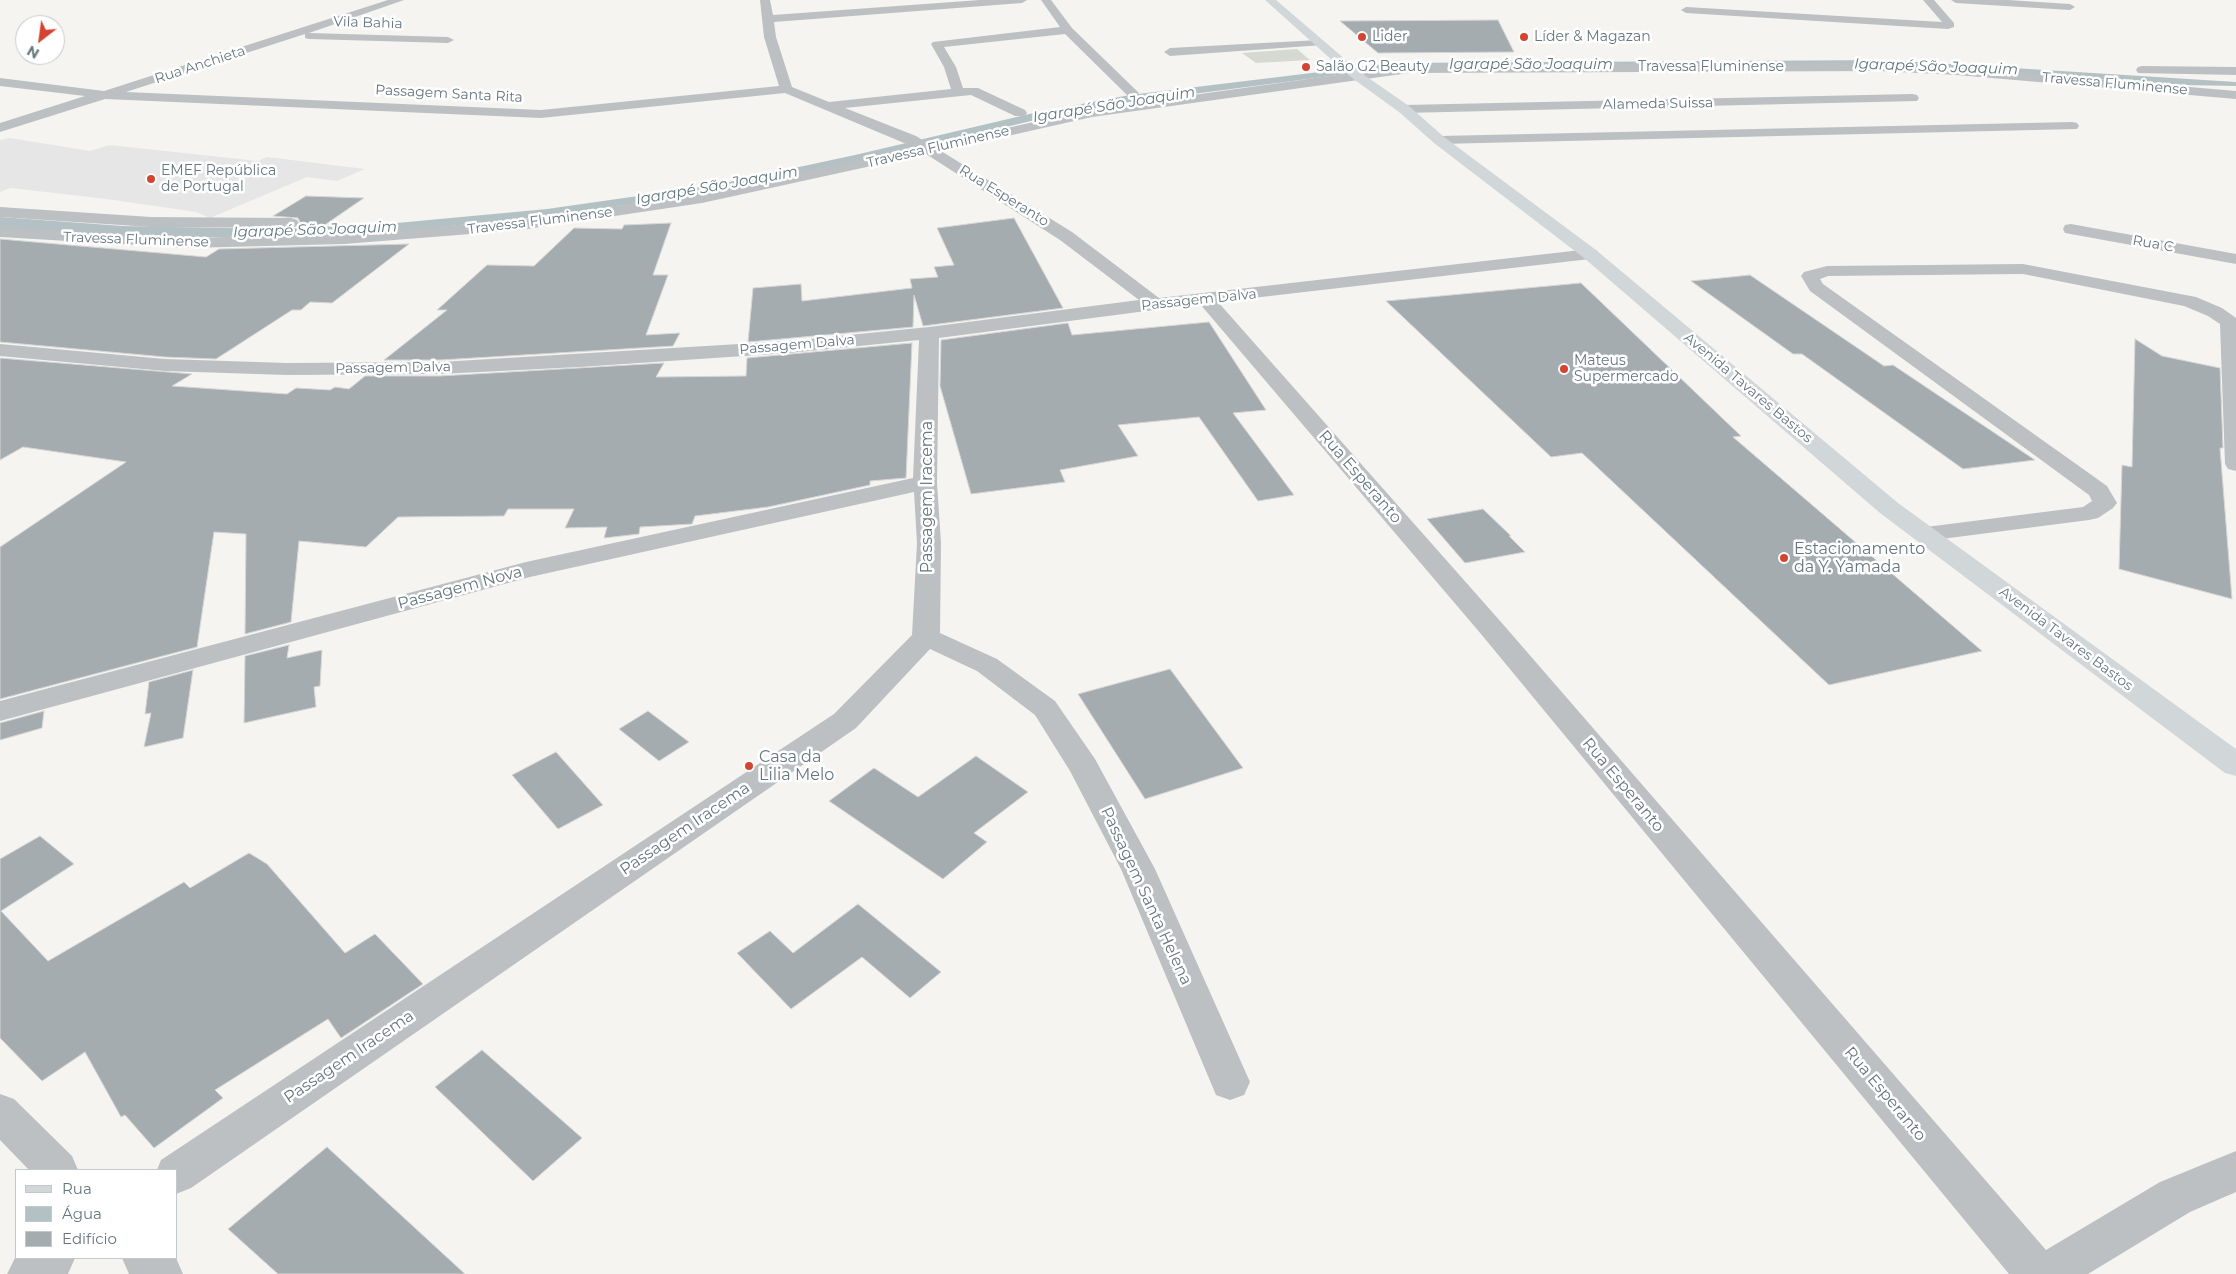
<!DOCTYPE html>
<html>
<head>
<meta charset="utf-8">
<style>
	body { margin:0 }
	#map { position:relative; width:2236px; height:1274px; overflow:hidden; background:#f5f4f1; font-family:Montserrat,sans-serif }
	canvas { display:block }
	.legend { position:absolute; left:15px; top:1169px; width:162px; height:90px; box-sizing:border-box; background:#fff; border:1px solid #c2c9cc; margin:0; padding:6px 9px; list-style:none; font-size:15px; color:#667780 }
	.legend li { display:flex; align-items:center; gap:10px; height:25px }
	.legend b { width:25px; border:1px solid #c2c9cc }
	.north { position:absolute; left:15px; top:15px; width:50px; height:50px; box-sizing:border-box; background:#fff; border:1px solid #c2c9cc; border-radius:50%; rotate:210deg; font-size:14px; font-weight:700; line-height:20px; text-align:center; color:#667780 }
	.north::after { content:''; display:block; margin:auto; width:18px; height:22px; background:#d44531; clip-path:polygon(50% 0,100% 100%,50% 72%,0 100%) }
</style>
</head>
<body>
<div id="map">
<canvas width="2236" height="1274"></canvas>
<ul class="legend">
<li><b style="height:6px;background:#d1d6d9"></b>Rua</li>
<li><b style="height:14px;background:#b4c1c4"></b>Água</li>
<li><b style="height:14px;background:#a4acb0"></b>Edifício</li>
</ul>
<div class="north">N</div>
</div>
<script>
const context = document.querySelector('canvas').getContext('2d');
context.lineJoin = 'round';
function paint(path, color) {
  context.fillStyle = color;
  context.fill(path, 'evenodd');
}
function shape(rows) {
  const path = new Path2D();
  for (const r of rows) {
    path.moveTo(r[0], r[1]);
    for (let i = 2; i < r.length; i += 2) path.lineTo(r[i], r[i + 1]);
  }
  return path;
}
function trace(path, color, width, dash) {
  context.strokeStyle = color;
  context.lineWidth = width;
  context.lineCap = dash ? 'butt' : 'round';
  context.setLineDash(dash || []);
  context.stroke(path);
}
function label(font, color, halo, rows, align = 'center') {
  context.font = font + ' Montserrat,sans-serif';
  context.lineWidth = 5;
  context.setLineDash([]);
  context.textBaseline = 'middle';
  context.strokeStyle = halo;
  context.fillStyle = color;
  for (const [text, x, y, turn = 0] of rows) {
    context.save();
    context.translate(x, y);
    context.rotate((+turn || 0) * Math.PI / 180);
    context.textAlign = isNaN(turn) ? turn : align;
    if (halo) context.strokeText(text, 0, 0);
    context.fillText(text, 0, 0);
    context.restore();
  }
}
const built = shape([
	[10,138,90,151,109,145,258,161,267,157,365,169,337,181,307,177,210,218,196,212,107,199,10,188,0,192,0,140]
]);
const green = shape([
	[1297,49,1310,60,1256,63,1242,53]
]);
const water = shape([
	[1886,60,2236,82,2236,86,2184,85,1950,69,1400,67,1116,104,1031,121,913,149,708,193,533,218,399,231,249,237,138,237,0,228,0,217,123,226,276,229,397,223,547,209,715,185,855,155,1038,112,1130,95,1394,63]
]);
const building = shape([
	[1498,20,1514,52,1378,53,1340,21,1498,20],
	[306,196,364,198,313,233,243,235,251,230,291,230,298,228,301,224,298,218,273,216,306,196],
	[1014,218,1063,308,923,326,914,295,913,327,748,342,753,288,801,284,802,301,912,288,910,279,938,277,934,267,954,265,937,228,1014,218],
	[671,223,653,275,668,275,646,335,680,333,673,346,440,360,384,360,447,310,437,310,487,265,534,266,574,228,622,229,624,225,671,223],
	[0,239,206,257,219,249,409,244,332,303,310,302,301,310,292,310,216,359,165,357,0,342,0,239],
	[1750,275,1884,366,1893,365,2035,460,1963,469,1802,354,1793,354,1691,281,1750,275],
	[1581,283,1741,436,1733,437,1982,651,1829,685,1582,453,1551,457,1386,301,1581,283],
	[1209,322,1266,410,1233,413,1294,495,1258,501,1199,417,1118,425,1138,456,1060,470,1065,482,971,494,940,386,941,340,1068,323,1072,335,1209,322],
	[2135,339,2162,356,2220,368,2223,448,2220,448,2232,599,2119,569,2122,465,2132,467,2135,339],
	[912,343,906,478,870,481,870,485,768,507,695,516,692,524,640,527,639,534,604,538,607,527,565,528,574,509,508,509,504,516,398,517,366,547,299,541,291,622,245,634,246,534,214,532,197,647,0,699,0,547,126,462,23,447,0,460,0,358,192,374,172,386,287,394,296,388,330,390,335,387,349,389,365,376,440,376,664,363,656,377,746,376,747,358,912,343],
	[1483,509,1511,536,1509,536,1525,552,1465,563,1427,519,1483,509],
	[289,645,287,658,322,650,320,686,314,687,316,707,244,723,245,656,289,645],
	[1170,669,1243,768,1145,799,1078,694,1170,669],
	[193,670,183,738,144,747,151,713,145,714,149,682,193,670],
	[44,711,42,728,0,740,0,723,44,711],
	[648,711,689,742,659,761,619,729,648,711],
	[556,752,603,805,558,829,512,775,556,752],
	[976,756,1028,792,974,833,987,842,943,879,829,801,874,768,918,797,976,756],
	[40,836,74,864,1,911,48,961,184,882,190,888,249,853,267,864,345,953,375,934,423,984,341,1038,328,1019,215,1090,223,1098,154,1148,125,1115,121,1117,85,1052,42,1081,0,1038,0,859,40,836],
	[858,904,941,972,910,998,862,957,791,1009,737,953,770,931,793,953,858,904],
	[482,1050,582,1138,533,1181,435,1087,482,1050],
	[327,1147,465,1274,278,1274,228,1229,327,1147]
]);
const minor = shape([
	[388,0,404,0,309,33,448,37,454,40,448,43,309,39,305,38,305,34,126,92,541,110,779,86,764,37,760,0,770,0,773,15,980,0,1027,0,1022,3,774,22,776,37,792,87,829,102,951,89,944,67,931,44,933,42,1060,27,1041,0,1051,0,1072,28,1139,93,1133,97,1128,96,1065,34,944,47,956,67,963,88,978,88,1025,110,1027,113,1025,116,1015,116,971,95,845,108,916,136,931,145,1092,109,1409,65,1879,63,1957,67,2236,91,2236,99,1957,75,1879,71,1409,73,1092,117,941,151,1072,232,1159,298,1590,249,1596,250,1599,254,1596,258,1590,259,1218,302,1501,622,2046,1250,2160,1182,2236,1151,2236,1192,2190,1212,2088,1274,2009,1274,1481,634,1200,304,939,338,937,483,941,543,940,633,997,659,1055,701,1095,759,1155,869,1250,1082,1244,1095,1230,1100,1216,1095,1121,869,1070,771,1035,715,977,671,930,649,856,728,191,1188,176,1194,176,1170,157,1170,161,1160,834,714,912,635,917,543,914,492,530,577,0,721,0,701,526,562,913,478,919,340,789,353,579,367,440,374,287,375,165,371,0,356,0,344,165,359,287,363,440,362,789,341,929,327,1139,300,1060,240,926,154,702,203,521,230,344,244,187,248,0,237,0,227,187,238,344,234,521,220,702,193,916,148,785,93,541,118,105,99,0,132,0,123,85,96,0,86,0,78,104,91,388,0],
	[1923,0,1934,0,1954,23,1954,27,1948,29,1686,13,1681,10,1686,7,1942,22,1923,0],
	[1951,0,2008,0,2070,4,2075,7,2070,10,1956,3,1951,0],
	[1319,40,1323,41,1323,45,1170,56,1164,52,1170,48,1319,40],
	[2142,66,2236,67,2236,75,2138,73,2136,70,2138,67,2142,66],
	[1912,94,1917,95,1919,98,1917,101,1404,113,1397,109,1404,105,1912,94],
	[2072,122,2077,123,2079,126,2077,129,1439,144,1432,140,1439,136,2072,122],
	[0,207,151,217,291,218,297,220,299,223,297,226,291,228,151,227,0,217,0,207],
	[2071,224,2236,254,2236,264,2065,233,2063,229,2065,225,2071,224],
	[2023,264,2196,297,2222,308,2236,318,2236,471,2228,469,2225,464,2220,324,2208,316,2184,306,2023,274,1828,276,1820,279,1823,284,2107,486,2117,503,2113,508,2098,518,2089,520,1926,541,1917,539,1914,534,1917,529,1926,527,2083,507,2092,501,2089,495,1810,291,1801,276,1804,272,1827,266,2023,264],
	[0,1094,14,1099,72,1156,78,1170,29,1170,0,1140,0,1094],
	[16,1256,16,1258,75,1258,68,1274,7,1274,16,1256],
	[122,1258,176,1258,183,1274,129,1274,122,1258]
]);
const major = shape([
	[1265,0,1276,0,1360,72,1409,106,1444,137,1596,250,1898,503,2236,749,2236,776,2225,773,1880,513,1584,258,1434,143,1399,112,1352,78,1265,0]
]);
const markers = [
	[1362,37,5,"#d44531"],
	[1524,37,5,"#d44531"],
	[1306,67,5,"#d44531"],
	[151,179,5,"#d44531"],
	[1564,369,5,"#d44531"],
	[1784,558,5,"#d44531"],
	[749,766,5,"#d44531"]
];
const farStreetnames = [
	["Vila Bahia",368,23,2],
	["Rua Anchieta",200,65,-18],
	["Travessa Fluminense",1711,67],
	["Travessa Fluminense",2115,84,5],
	["Passagem Santa Rita",449,94,3],
	["Alameda Suissa",1658,104,-1],
	["Travessa Fluminense",938,147,-13],
	["Rua Esperanto",1004,196,32],
	["Travessa Fluminense",540,221,-7],
	["Travessa Fluminense",136,240,2],
	["Rua C",2153,244,10],
	["Passagem Dalva",1199,300,-6],
	["Passagem Dalva",797,345,-5],
	["Passagem Dalva",393,368,-1],
	["Avenida Tavares Bastos",1748,388,40],
	["Avenida Tavares Bastos",2066,639,37]
];
const farPoinames = [
	["Lider",1372,37],
	["Líder & Magazan",1534,37],
	["Salão G2 Beauty",1316,67],
	["EMEF República",161,171],
	["de Portugal",161,187],
	["Mateus",1574,361],
	["Supermercado",1574,377]
];
const farWaternames = [
	["Igarapé São Joaquim",1531,65],
	["Igarapé São Joaquim",1936,67,2],
	["Igarapé São Joaquim",1114,105,-9],
	["Igarapé São Joaquim",717,186,-10],
	["Igarapé São Joaquim",315,230,-2]
];
const streetNames = [
	["Rua Esperanto",1360,477,49],
	["Passagem Iracema",927,497,-90],
	["Passagem Nova",460,588,-15],
	["Rua Esperanto",1623,785,50],
	["Passagem Iracema",685,829,-34],
	["Passagem Santa Helena",1146,896,65],
	["Passagem Iracema",349,1057,-34],
	["Rua Esperanto",1885,1094,50]
];
const poiNames = [
	["Estacionamento",1794,549],
	["da Y. Yamada",1794,567],
	["Casa da",759,757],
	["Lilia Melo",759,775]
];
paint(built, '#e5e6e5');
paint(green, '#d5d9d1');
paint(water, '#b4c1c4');
paint(building, '#a4acb0');
trace(building, '#d6d6d4', 1);
paint(minor, '#bcc0c3');
paint(major, '#d1d6d9');
for (const [x, y, r, color] of markers) {
  const dot = new Path2D();
  dot.arc(x, y, r, 0, 2 * Math.PI);
  context.fillStyle = color;
  context.fill(dot);
  trace(dot, '#fff', 2);
}
label('14px', '#667780', '#fff', farStreetnames);
label('14px', '#667780', '#fff', farPoinames, 'left');
label('italic 15px', '#62797d', '#fff', farWaternames);
label('16px', '#667780', '#fff', streetNames);
label('16px', '#667780', '#fff', poiNames, 'left');
</script>
</body>
</html>
